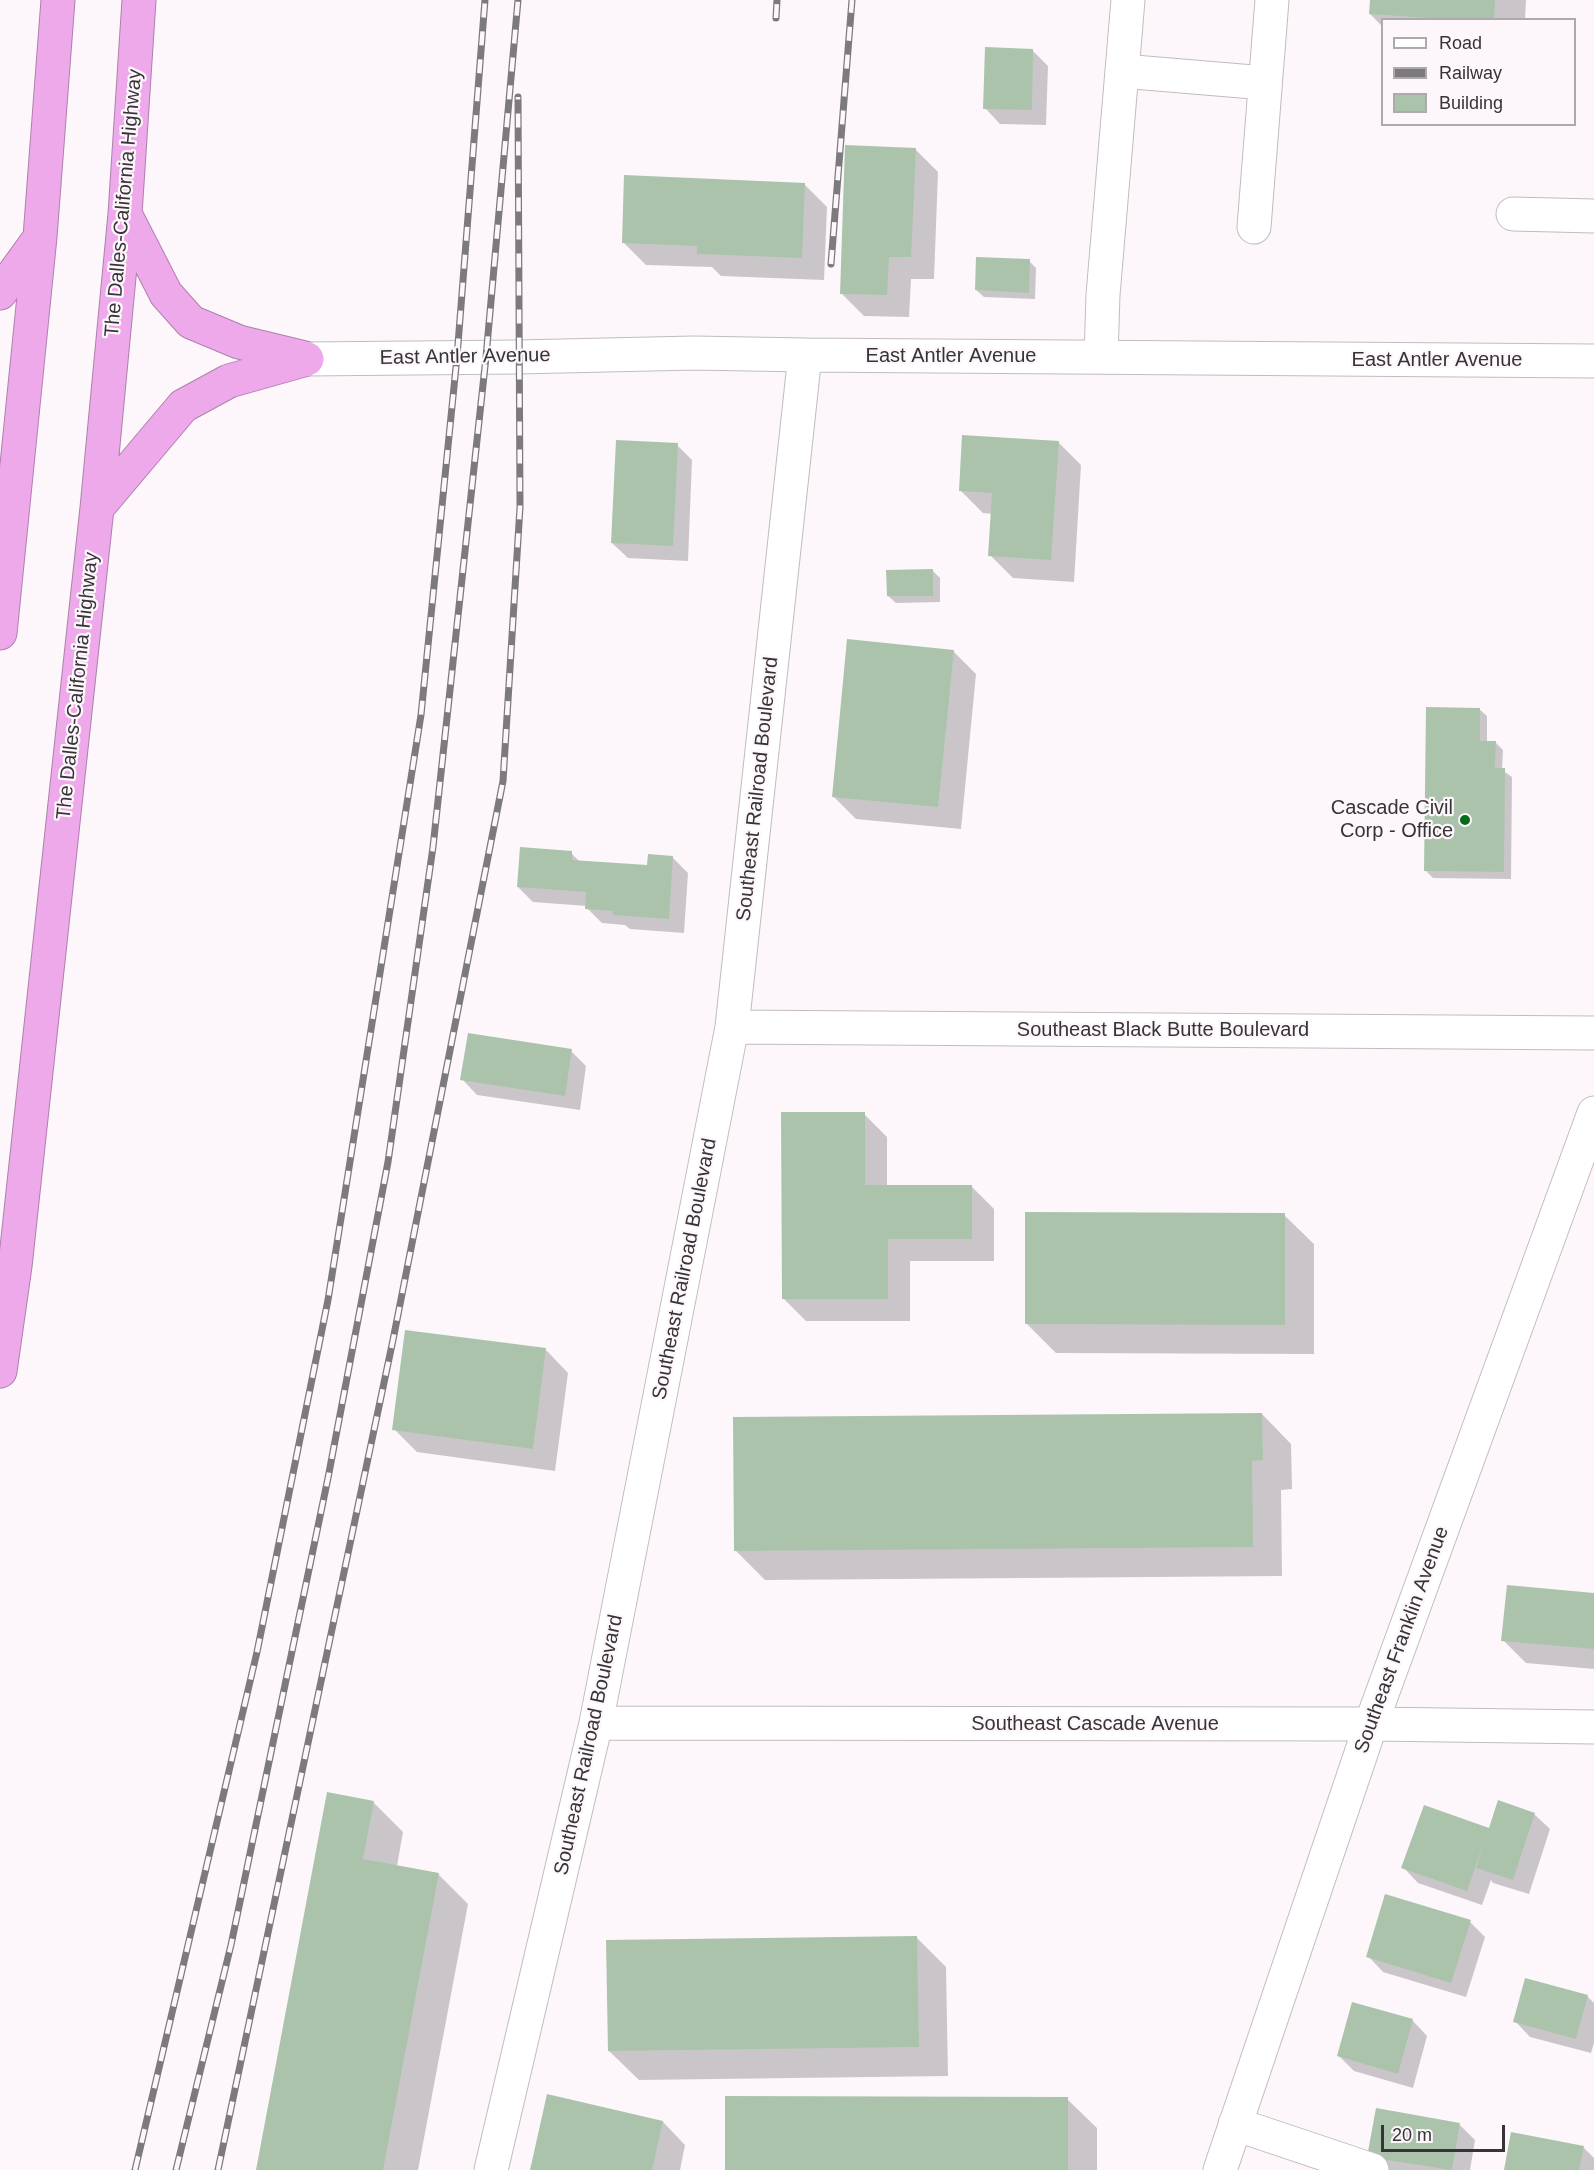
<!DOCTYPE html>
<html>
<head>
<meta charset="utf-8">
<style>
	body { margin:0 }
	#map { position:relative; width:1594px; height:2170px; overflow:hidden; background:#fdf7fc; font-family:Helvetica,sans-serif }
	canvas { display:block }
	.legend { position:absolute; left:1381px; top:18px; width:195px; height:108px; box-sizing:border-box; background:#fdf7fc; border:2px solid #ada9ad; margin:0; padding:8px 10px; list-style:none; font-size:18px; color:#363436 }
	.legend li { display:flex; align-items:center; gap:12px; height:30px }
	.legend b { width:30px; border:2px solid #ada9ad }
	.scale { position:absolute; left:1381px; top:2125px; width:124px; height:27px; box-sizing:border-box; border:3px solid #363436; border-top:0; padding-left:8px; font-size:18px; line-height:21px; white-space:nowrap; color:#363436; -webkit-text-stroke:4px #fdf7fc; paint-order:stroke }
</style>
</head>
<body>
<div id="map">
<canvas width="1594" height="2170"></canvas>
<ul class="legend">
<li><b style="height:8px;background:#fff"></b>Road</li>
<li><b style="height:8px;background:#7d7a7d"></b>Railway</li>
<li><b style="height:16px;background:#abc3ab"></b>Building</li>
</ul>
<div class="scale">20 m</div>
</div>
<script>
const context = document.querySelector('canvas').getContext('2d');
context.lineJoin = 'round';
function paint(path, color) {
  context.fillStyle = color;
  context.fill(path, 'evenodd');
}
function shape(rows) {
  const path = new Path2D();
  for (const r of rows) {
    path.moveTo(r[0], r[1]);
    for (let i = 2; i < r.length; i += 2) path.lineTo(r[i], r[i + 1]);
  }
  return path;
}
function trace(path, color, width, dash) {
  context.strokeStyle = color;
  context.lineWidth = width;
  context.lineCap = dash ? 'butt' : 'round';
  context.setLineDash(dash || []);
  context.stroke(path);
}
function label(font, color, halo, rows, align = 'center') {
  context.font = font + ' Helvetica,sans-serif';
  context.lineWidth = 4.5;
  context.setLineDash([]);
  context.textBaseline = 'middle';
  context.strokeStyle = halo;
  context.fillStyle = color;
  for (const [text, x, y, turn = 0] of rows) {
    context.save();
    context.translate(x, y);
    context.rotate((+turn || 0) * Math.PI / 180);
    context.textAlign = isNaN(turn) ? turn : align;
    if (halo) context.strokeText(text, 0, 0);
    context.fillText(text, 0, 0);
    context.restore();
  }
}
const shadow = shape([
	[1371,0,1526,0,1525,20,1382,20,1382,26,1370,14],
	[1032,50,1048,66,1046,125,1000,124,985,108],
	[915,149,938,172,934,279,911,279,909,317,864,316,841,293],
	[804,184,827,207,824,280,721,276,712,267,646,265,623,242],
	[1029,261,1036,268,1035,299,984,297,976,290],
	[1058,442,1081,465,1074,582,1013,578,990,555,993,514,983,513,960,490],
	[677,445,692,460,688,561,628,558,612,543],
	[932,570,940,578,940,602,896,603,888,596],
	[953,651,976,674,961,829,856,819,833,796],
	[1479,709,1487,716,1487,742,1495,742,1503,750,1502,770,1512,777,1511,879,1433,878,1426,871],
	[571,853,580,862,648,867,673,858,688,873,684,933,630,929,625,925,602,923,587,908,587,906,533,902,518,887],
	[571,1051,586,1066,580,1110,477,1095,462,1079],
	[864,1114,887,1137,887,1186,971,1186,994,1209,994,1261,910,1261,910,1321,806,1321,783,1298],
	[1284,1215,1314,1244,1314,1354,1056,1353,1026,1323],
	[546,1350,568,1373,555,1471,417,1452,394,1429],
	[1262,1414,1291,1444,1292,1489,1281,1490,1282,1576,765,1580,735,1550],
	[1594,1595,1594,1669,1526,1663,1503,1640],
	[373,1802,403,1832,397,1866,438,1874,468,1904,418,2170,257,2170],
	[1534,1814,1550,1829,1529,1894,1493,1883,1491,1880,1482,1905,1418,1883,1403,1867,1490,1830],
	[1470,1922,1485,1937,1466,1997,1383,1972,1368,1956],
	[917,1938,946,1967,948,2076,639,2080,609,2051],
	[1587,1996,1594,2003,1594,2043,1591,2053,1530,2037,1515,2021],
	[1412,2020,1427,2036,1413,2088,1354,2071,1339,2056],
	[1067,2099,1097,2128,1097,2170,727,2170],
	[663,2122,685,2145,680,2170,531,2170],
	[1460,2125,1475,2140,1470,2170,1382,2170,1369,2157],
	[1583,2147,1594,2158,1594,2170,1505,2170]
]);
const building = shape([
	[1370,0,1495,0,1494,20,1456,20,1369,14],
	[985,47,1033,49,1032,110,983,109],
	[845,145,916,148,911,257,889,257,887,295,840,294],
	[624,175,805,183,802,258,697,254,697,246,622,243],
	[976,257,1030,259,1029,293,975,290],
	[962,435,1059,441,1051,560,988,556,992,493,959,491],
	[616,440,678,443,673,546,611,543],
	[933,569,933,596,887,596,886,570],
	[847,639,954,650,938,807,832,797],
	[1426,707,1480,708,1480,741,1496,741,1495,768,1505,768,1504,872,1424,871],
	[520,847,572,851,572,860,647,865,648,854,673,856,669,919,613,915,613,911,585,909,586,892,517,887],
	[468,1033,572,1049,565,1096,460,1080],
	[781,1112,865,1112,865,1185,972,1185,972,1239,888,1239,888,1299,782,1299],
	[1025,1212,1285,1213,1285,1325,1025,1324],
	[405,1330,546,1348,533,1449,392,1430],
	[1262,1413,1263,1460,1252,1461,1253,1547,734,1551,733,1417],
	[1507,1585,1594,1593,1594,1649,1501,1641],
	[327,1792,374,1801,363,1859,439,1873,383,2170,256,2170],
	[1498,1800,1535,1813,1513,1880,1476,1868,1485,1839,1467,1891,1401,1868,1424,1805,1489,1828],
	[1385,1894,1471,1920,1451,1983,1366,1957],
	[917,1936,919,2047,608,2051,606,1940],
	[1525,1978,1588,1995,1576,2039,1513,2022],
	[1352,2002,1413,2019,1398,2074,1337,2056],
	[547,2094,663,2121,652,2170,530,2170],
	[725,2096,1068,2097,1068,2170,725,2170],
	[1376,2108,1460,2123,1452,2170,1367,2157],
	[1511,2132,1584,2146,1579,2170,1504,2170]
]);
const minor = shape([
	[1122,71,1265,83],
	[1513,214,1594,216],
	[1254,227,1272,0],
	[1101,357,1103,295,1128,0],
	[307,359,518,357,694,353,805,355,1594,361],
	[732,1027,1594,1033],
	[596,1723,1371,1724,1594,1727],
	[1235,2124,1372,2170],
	[491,2170,596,1723,732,1027,805,355],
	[1220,2170,1371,1724,1594,1113]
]);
const highway = shape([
	[125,214,166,294,191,322,239,342,305,358],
	[0,293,39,239],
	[97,508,183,406,229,381,307,359],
	[0,633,40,237,58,0],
	[0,1371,15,1266,97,508,125,214,139,0]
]);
const rail = shape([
	[776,18,777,0],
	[831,264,852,0],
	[135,2170,257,1652,328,1300,421,715,457,357,485,0],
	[176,2170,231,1945,328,1478,388,1162,433,847,486,357,518,0],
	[218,2170,393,1340,503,781,520,507,518,97]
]);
const markers = [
	[1465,820,6,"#026c1b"]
];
const streetNames = [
	["The Dalles-California Highway",124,203,-85],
	["East Antler Avenue",951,356],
	["East Antler Avenue",465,357,-1],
	["East Antler Avenue",1437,360],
	["The Dalles-California Highway",78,686,-84],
	["Southeast Railroad Boulevard",758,789,-84],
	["Southeast Black Butte Boulevard",1163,1030],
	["Southeast Railroad Boulevard",685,1269,-79],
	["Southeast Franklin Avenue",1402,1640,-70],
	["Southeast Cascade Avenue",1095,1724],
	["Southeast Railroad Boulevard",589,1745,-78]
];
const poiNames = [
	["Cascade Civil",1453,808],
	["Corp - Office",1453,831]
];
paint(shadow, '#0003');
paint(building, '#abc3ab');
trace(minor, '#c1bcc1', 35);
trace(highway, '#ae80ac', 35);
trace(minor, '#fff', 33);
trace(highway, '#eea9eb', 33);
trace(rail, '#7d7a7d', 7);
trace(rail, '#fdf7fc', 4.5, [14]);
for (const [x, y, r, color] of markers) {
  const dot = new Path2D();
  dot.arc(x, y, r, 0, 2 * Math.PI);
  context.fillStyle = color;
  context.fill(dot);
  trace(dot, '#fdf7fc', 2);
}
label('20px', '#363436', '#fdf7fc', streetNames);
label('20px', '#363436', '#fdf7fc', poiNames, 'right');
</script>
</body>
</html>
